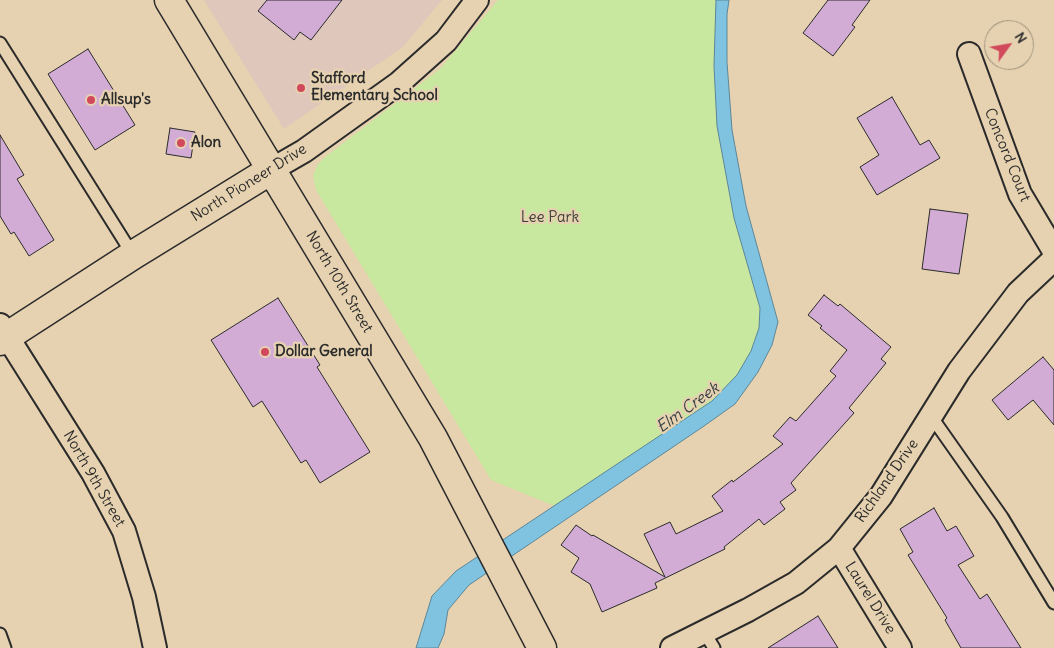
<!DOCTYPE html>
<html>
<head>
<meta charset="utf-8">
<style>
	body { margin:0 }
	#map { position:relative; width:1054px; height:648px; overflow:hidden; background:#e6d2b0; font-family:Delius,sans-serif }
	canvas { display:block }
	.north { position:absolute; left:984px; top:20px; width:50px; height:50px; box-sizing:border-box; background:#e6d2b0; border:1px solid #9b8f7b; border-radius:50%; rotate:58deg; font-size:14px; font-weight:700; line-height:20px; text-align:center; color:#2b2b2b }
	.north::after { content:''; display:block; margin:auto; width:18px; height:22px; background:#d1495b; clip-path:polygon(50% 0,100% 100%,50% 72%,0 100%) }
</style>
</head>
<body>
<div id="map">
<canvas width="1054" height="648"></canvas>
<div class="north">N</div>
</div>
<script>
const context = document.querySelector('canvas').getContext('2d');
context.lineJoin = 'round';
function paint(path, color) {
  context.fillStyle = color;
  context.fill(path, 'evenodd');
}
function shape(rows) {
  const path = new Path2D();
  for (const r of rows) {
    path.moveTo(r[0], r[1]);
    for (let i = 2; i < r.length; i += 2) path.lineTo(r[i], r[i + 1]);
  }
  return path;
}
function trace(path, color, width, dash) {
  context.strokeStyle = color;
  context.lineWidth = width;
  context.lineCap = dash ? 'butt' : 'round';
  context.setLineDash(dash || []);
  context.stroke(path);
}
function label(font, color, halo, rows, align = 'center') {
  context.font = font + ' Delius,sans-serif';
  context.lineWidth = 4.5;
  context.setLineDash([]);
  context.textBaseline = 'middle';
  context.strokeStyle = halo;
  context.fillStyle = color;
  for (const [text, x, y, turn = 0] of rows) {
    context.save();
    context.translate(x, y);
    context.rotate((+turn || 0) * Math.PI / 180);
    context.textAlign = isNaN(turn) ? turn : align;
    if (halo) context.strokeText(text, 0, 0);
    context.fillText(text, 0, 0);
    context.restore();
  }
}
const built = shape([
	[204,0,442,0,403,47,284,129]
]);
const green = shape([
	[498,0,719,0,717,86,764,312,763,335,739,377,724,395,557,507,491,480,316,190,313,175,318,164,325,157,440,69]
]);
const water = shape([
	[716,0,729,0,727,14,727,62,732,130,746,206,778,322,772,345,758,372,735,404,704,426,469,585,448,610,444,634,438,648,416,648,432,596,456,571,712,401,737,375,751,351,759,328,760,308,734,218,717,126,714,66,716,0]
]);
const building = shape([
	[267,0,342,0,311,40,300,32,294,40,258,11,267,0],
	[828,0,870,0,852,25,855,27,833,56,803,33,828,0],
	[88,49,135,125,95,150,48,74,88,49],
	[892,97,920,145,929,140,940,158,877,195,860,167,879,155,857,118,892,97],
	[170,128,195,132,191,158,166,154,170,128],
	[0,135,24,175,17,179,54,240,29,256,14,232,11,234,0,216,0,135],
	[930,209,968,214,959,274,922,269,930,209],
	[824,295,838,306,840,304,891,347,881,359,886,363,849,408,854,413,791,483,796,490,780,502,785,509,764,525,759,519,724,547,725,549,655,583,657,588,602,612,590,584,571,572,579,558,561,545,576,525,592,536,593,535,665,577,644,534,670,522,676,534,723,511,712,496,732,480,733,482,783,444,773,436,790,417,796,421,836,376,830,371,847,350,820,328,822,326,808,315,824,295],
	[278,298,320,365,317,367,370,452,320,483,306,460,301,463,262,401,253,407,211,340,278,298],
	[1043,357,1054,370,1054,425,1033,400,1008,420,992,400,1043,357],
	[934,508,947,531,956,526,974,556,958,565,980,599,987,594,1021,648,961,648,945,620,947,618,908,555,913,552,900,529,934,508],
	[818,616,838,648,768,648,818,616]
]);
const lane = shape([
	[0,43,133,255],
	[931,416,1002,517,1054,603],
	[704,632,714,648],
	[0,634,5,648]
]);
const street = shape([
	[969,54,1020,194,1054,251],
	[271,170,304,151,399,83,446,41,477,0],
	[0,325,93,473,124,531,144,597,155,648],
	[839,548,900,648],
	[672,648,748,610,796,583,839,548,881,496,959,371,1018,293,1054,259]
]);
const secondary = shape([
	[169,0,433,438,542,648],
	[0,341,133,255,271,170]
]);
const markers = [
	[301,88,5,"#d1495b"],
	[91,100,5,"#d1495b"],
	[181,143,5,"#d1495b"],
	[265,352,5,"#d1495b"]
];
const poiNames = [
	["Stafford",311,79],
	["Elementary School",311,96],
	["Allsup's",101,100],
	["Alon",191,143],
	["Dollar General",275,352]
];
const streetNames = [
	["Concord Court",1007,155,68],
	["North Pioneer Drive",249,183,-32],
	["North 10th Street",339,282,59],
	["North 9th Street",94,479,60],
	["Richland Drive",887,481,-55],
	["Laurel Drive",870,598,58]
];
const parkNames = [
	["Lee Park",550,218]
];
const waterNames = [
	["Elm Creek",688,408,-36]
];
paint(built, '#e0c7bb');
paint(green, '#c8e79f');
paint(water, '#7fc3e0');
trace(water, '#5d8698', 1);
paint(building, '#d2acd5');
trace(building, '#2b2b2b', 1);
trace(lane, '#2b2b2b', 15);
trace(street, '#2b2b2b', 26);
trace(secondary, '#2b2b2b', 31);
trace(lane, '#e6d2b0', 11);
trace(street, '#e6d2b0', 22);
trace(secondary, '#e6d2b0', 28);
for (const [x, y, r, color] of markers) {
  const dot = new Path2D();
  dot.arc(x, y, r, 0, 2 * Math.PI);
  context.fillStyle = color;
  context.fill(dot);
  trace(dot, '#e6d2b0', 2);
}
label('bold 15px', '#2b2b2b', '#e6d2b0', poiNames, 'left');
label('15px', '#2b2b2b', '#e6d2b0', streetNames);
label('15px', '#3b3e37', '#e6d2b0', parkNames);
label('italic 16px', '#384246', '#e6d2b0', waterNames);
</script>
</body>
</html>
